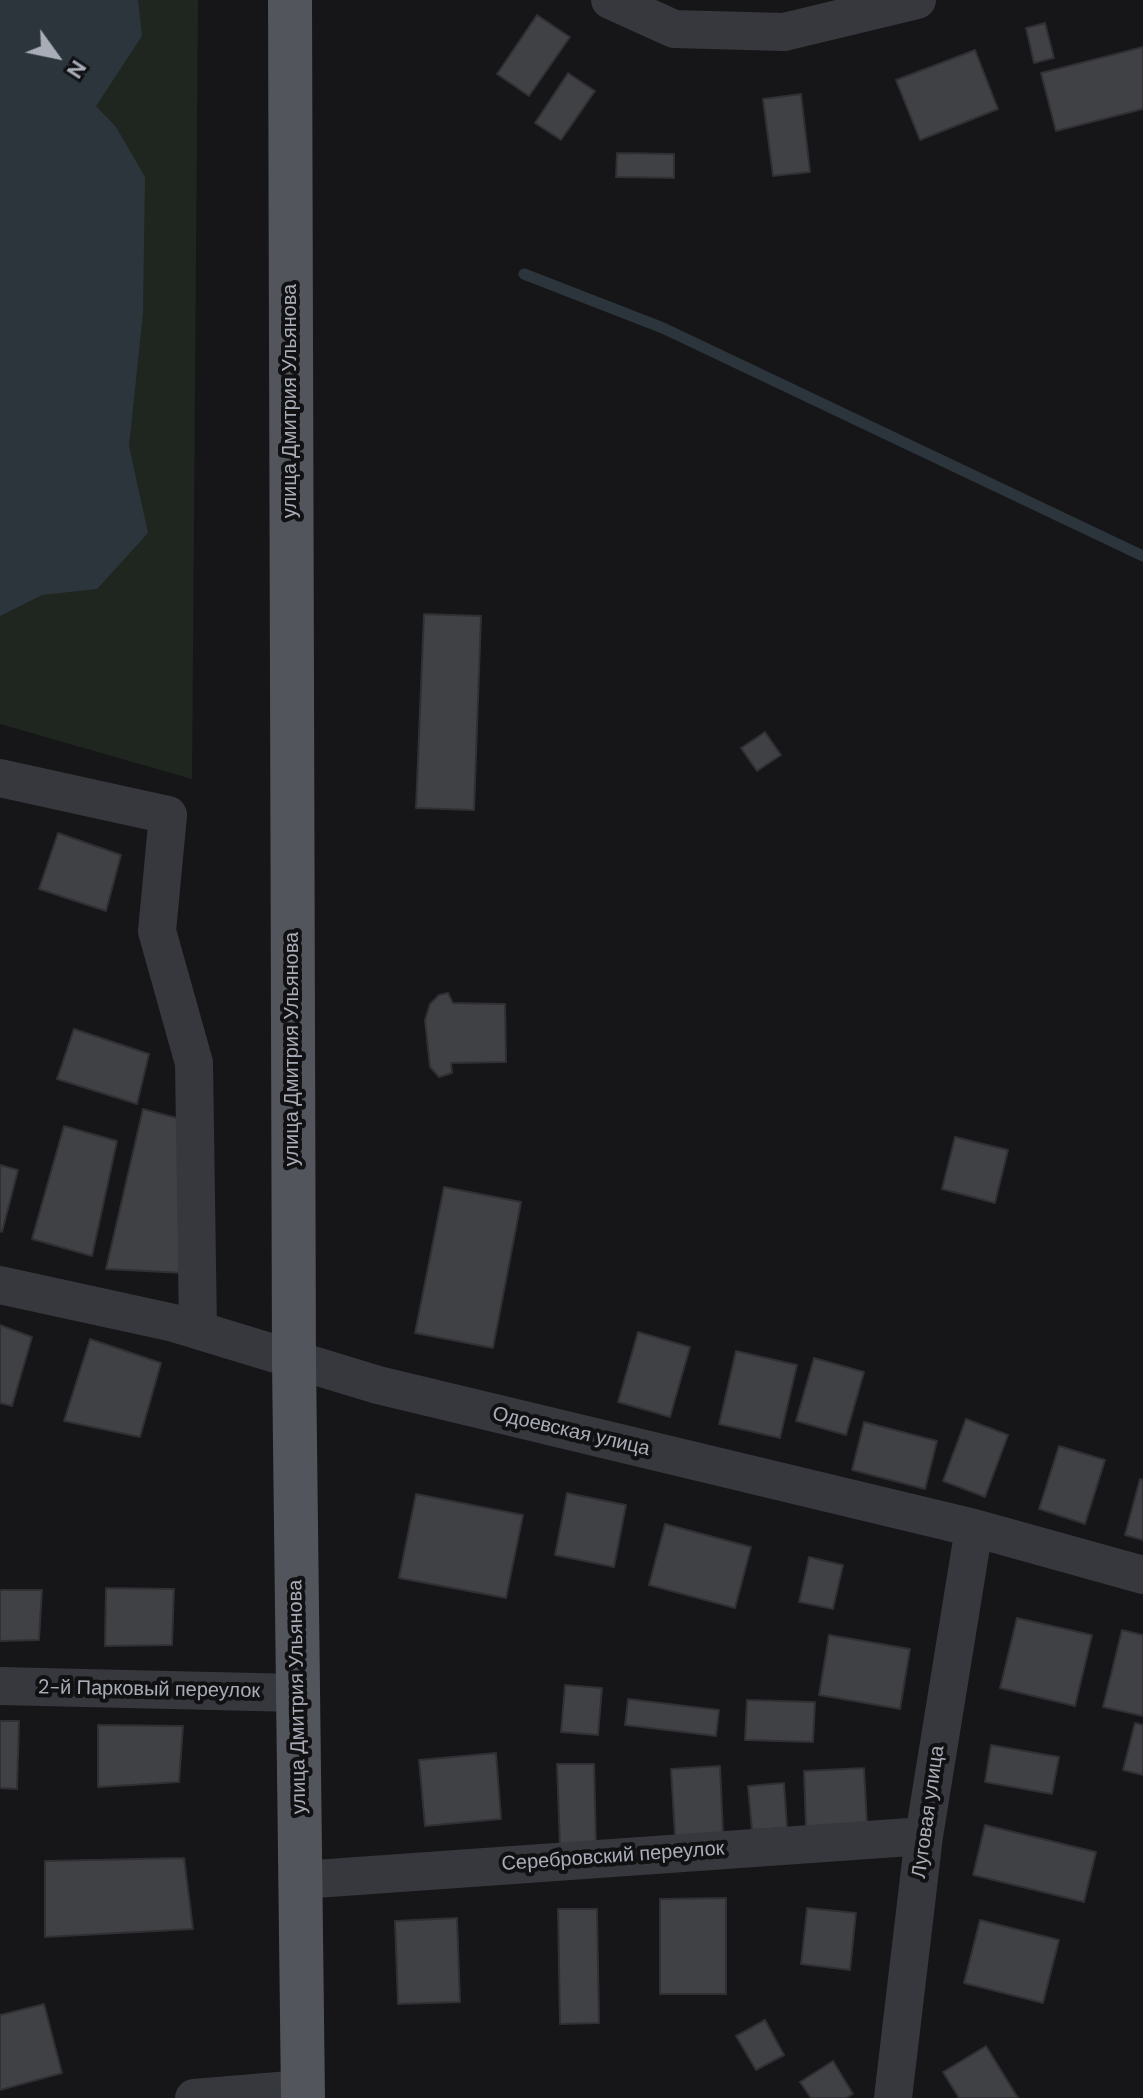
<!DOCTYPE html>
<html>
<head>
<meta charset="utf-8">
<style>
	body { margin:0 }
	#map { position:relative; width:1143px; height:2098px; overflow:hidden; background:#161618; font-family:"DM Sans",sans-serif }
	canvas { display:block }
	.north { position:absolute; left:16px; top:16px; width:80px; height:80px; -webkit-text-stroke:6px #111113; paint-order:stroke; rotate:123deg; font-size:22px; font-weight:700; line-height:32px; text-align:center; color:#a8adb8 }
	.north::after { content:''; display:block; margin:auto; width:28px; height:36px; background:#a8adb8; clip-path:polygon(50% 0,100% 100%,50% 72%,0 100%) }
</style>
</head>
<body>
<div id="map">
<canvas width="1143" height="2098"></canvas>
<div class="north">N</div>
</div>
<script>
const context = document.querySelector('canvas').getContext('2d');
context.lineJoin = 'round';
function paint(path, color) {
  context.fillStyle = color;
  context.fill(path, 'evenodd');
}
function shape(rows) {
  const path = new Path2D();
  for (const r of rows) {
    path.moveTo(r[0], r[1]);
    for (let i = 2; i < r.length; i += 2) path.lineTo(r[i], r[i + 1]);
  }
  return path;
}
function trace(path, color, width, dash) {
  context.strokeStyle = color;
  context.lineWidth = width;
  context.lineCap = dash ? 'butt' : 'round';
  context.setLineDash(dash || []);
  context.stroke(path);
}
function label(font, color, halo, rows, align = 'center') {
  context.font = font + ' "DM Sans",sans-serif';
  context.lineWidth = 8;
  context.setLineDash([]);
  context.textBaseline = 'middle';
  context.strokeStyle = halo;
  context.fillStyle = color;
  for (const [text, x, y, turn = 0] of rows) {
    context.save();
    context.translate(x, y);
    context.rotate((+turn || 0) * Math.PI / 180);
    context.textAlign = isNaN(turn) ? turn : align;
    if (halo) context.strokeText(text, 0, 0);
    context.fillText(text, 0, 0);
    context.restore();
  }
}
const green = shape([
	[0,0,198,0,192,779,0,724]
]);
const water = shape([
	[0,0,138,0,142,36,96,106,116,127,145,177,143,313,129,446,148,533,97,589,42,595,0,616]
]);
const stream = shape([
	[524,274,663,328,1143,556]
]);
const building = shape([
	[537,15,570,37,529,96,497,74,537,15],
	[1045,23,1054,58,1034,63,1026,28,1045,23],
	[1143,47,1143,109,1056,131,1041,73,1143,47],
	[975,50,998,109,920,140,896,80,975,50],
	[568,73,595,91,561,140,535,123,568,73],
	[801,94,810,172,773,176,763,99,801,94],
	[617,153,674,154,674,178,616,177,617,153],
	[424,614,481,616,474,810,416,808,424,614],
	[765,732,781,755,757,771,741,748,765,732],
	[58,833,121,855,106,911,39,889,58,833],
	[448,993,453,1003,505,1004,506,1062,451,1063,452,1073,439,1077,430,1067,425,1020,430,1004,439,995,448,993],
	[74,1029,149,1054,137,1104,57,1079,74,1029],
	[143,1109,188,1121,184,1273,106,1269,143,1109],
	[64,1126,117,1141,92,1256,32,1239,64,1126],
	[955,1137,1008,1150,995,1203,942,1189,955,1137],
	[0,1165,18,1170,2,1232,0,1231,0,1165],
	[444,1187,521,1202,493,1348,415,1333,444,1187],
	[0,1325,32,1337,12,1406,0,1403,0,1325],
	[638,1332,690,1347,670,1417,618,1402,638,1332],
	[90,1339,161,1363,140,1437,64,1421,90,1339],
	[736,1351,797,1365,780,1438,719,1424,736,1351],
	[814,1358,864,1372,846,1435,796,1421,814,1358],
	[966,1419,1008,1435,985,1497,943,1481,966,1419],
	[864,1422,937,1441,925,1489,852,1470,864,1422],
	[1059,1446,1105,1460,1085,1524,1039,1509,1059,1446],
	[1140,1479,1143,1480,1143,1540,1125,1535,1140,1479],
	[567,1493,626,1505,614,1567,555,1555,567,1493],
	[416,1494,523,1515,506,1598,399,1578,416,1494],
	[665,1524,751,1547,735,1608,649,1585,665,1524],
	[809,1557,843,1565,833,1609,799,1602,809,1557],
	[106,1588,174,1589,172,1645,105,1646,106,1588],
	[0,1590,42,1590,39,1640,0,1641,0,1590],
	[1017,1618,1092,1635,1075,1706,1000,1688,1017,1618],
	[1122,1630,1143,1635,1143,1716,1103,1707,1122,1630],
	[829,1635,910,1649,900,1709,819,1695,829,1635],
	[565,1685,602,1688,598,1735,561,1732,565,1685],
	[628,1699,719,1710,716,1736,625,1725,628,1699],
	[747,1700,815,1702,813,1742,745,1740,747,1700],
	[0,1721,19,1721,17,1789,0,1788,0,1721],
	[1135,1723,1143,1725,1143,1775,1123,1770,1135,1723],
	[98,1725,183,1726,179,1782,98,1787,98,1725],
	[991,1745,1059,1757,1052,1794,985,1782,991,1745],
	[496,1753,501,1819,425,1826,419,1760,496,1753],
	[557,1764,594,1764,596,1845,560,1846,557,1764],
	[720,1766,723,1833,675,1836,671,1769,720,1766],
	[864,1768,867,1825,806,1828,804,1771,864,1768],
	[784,1783,787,1828,752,1830,748,1786,784,1783],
	[985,1825,1096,1852,1084,1902,973,1875,985,1825],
	[184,1858,193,1929,45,1937,45,1861,184,1858],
	[726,1898,726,1994,660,1994,660,1899,726,1898],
	[807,1908,856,1913,850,1970,801,1964,807,1908],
	[558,1909,597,1909,599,2023,560,2024,558,1909],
	[457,1918,460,2002,398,2004,395,1921,457,1918],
	[980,1920,1059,1940,1043,2003,964,1983,980,1920],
	[44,2004,62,2073,0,2090,0,2015,44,2004],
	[765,2020,784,2055,756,2070,736,2036,765,2020],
	[986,2046,1018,2098,959,2098,943,2072,986,2046],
	[833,2061,853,2094,846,2098,811,2098,800,2082,833,2061]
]);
const minor = shape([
	[610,0,674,29,784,32,917,0],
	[0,778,168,815,157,931,194,1063,198,1330],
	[0,1285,174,1323,378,1385,974,1528,1143,1575],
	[0,1686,297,1693],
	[301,1880,924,1836],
	[194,2098,302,2089],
	[893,2098,924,1836,974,1528]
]);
const primary = shape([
	[290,0,294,1362,303,2098]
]);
const streetNames = [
	["улица Дмитрия Ульянова",291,401,-90],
	["улица Дмитрия Ульянова",293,1049,-90],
	["Одоевская улица",571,1432,13],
	["2-й Парковый переулок",149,1690,1],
	["улица Дмитрия Ульянова",298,1697,-91],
	["Луговая улица",929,1812,-82],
	["Серебровский переулок",613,1857,-4]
];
paint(green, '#1e261f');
paint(water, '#2c353c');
trace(stream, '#2c353c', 11);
paint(building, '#404145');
trace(building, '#303034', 2);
trace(minor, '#37383d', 38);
trace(primary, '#53555c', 44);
label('20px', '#a8adb8', '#111113', streetNames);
</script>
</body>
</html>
